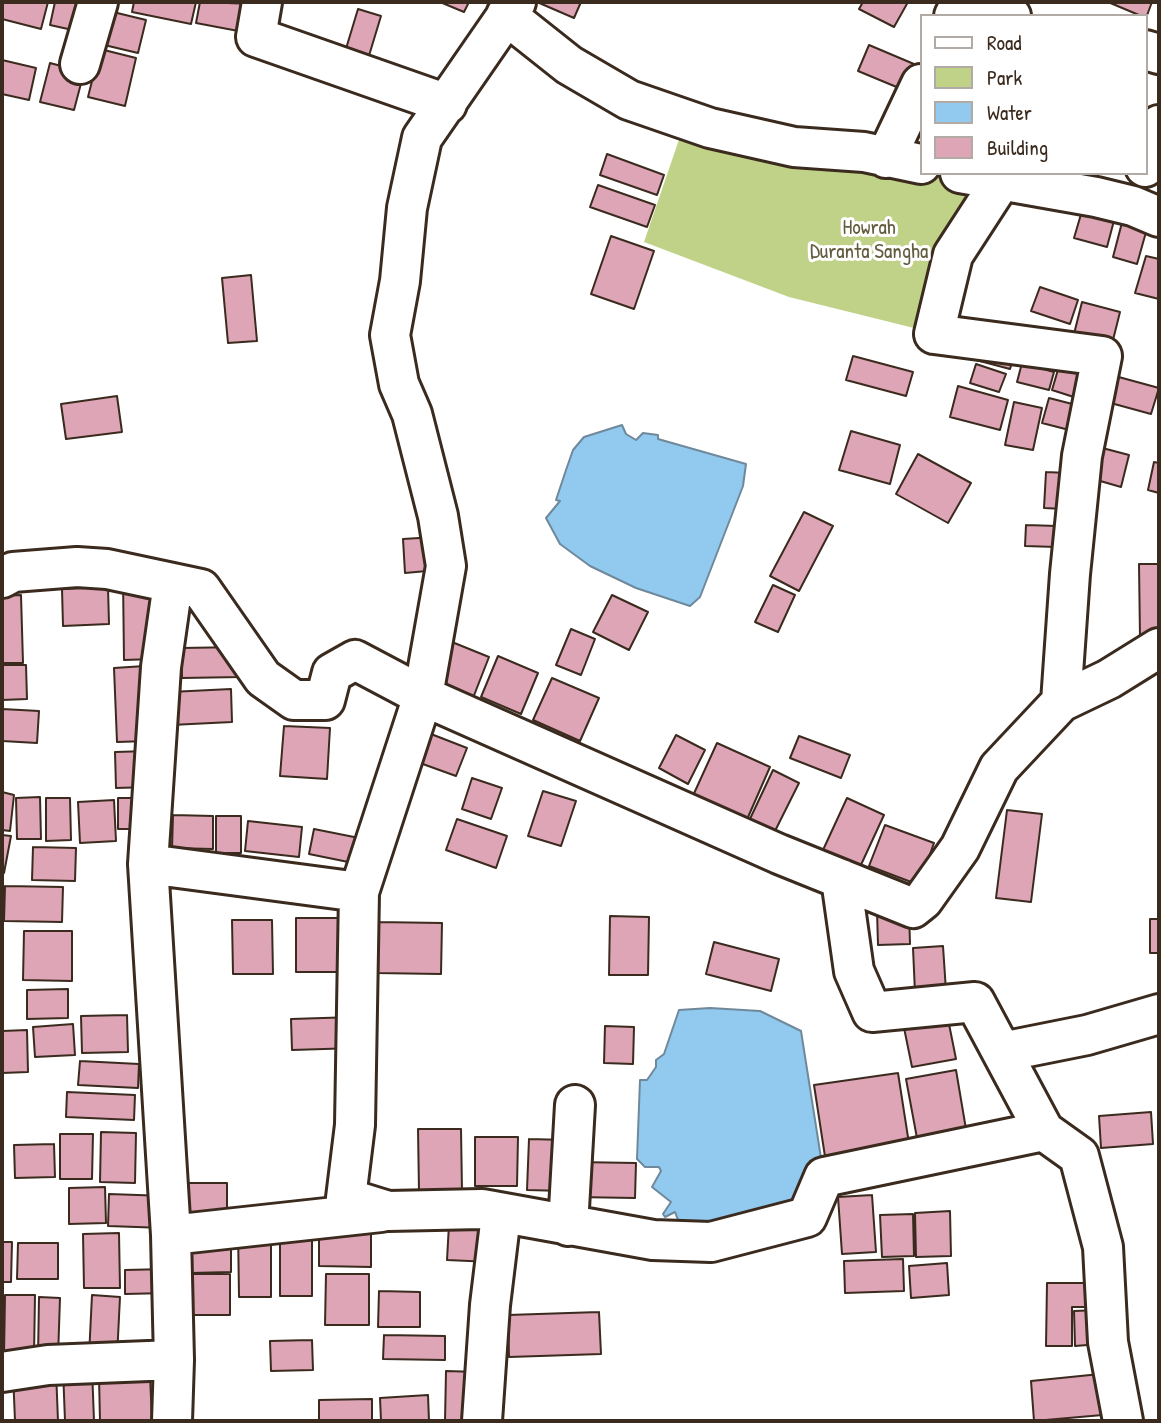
<!DOCTYPE html>
<html>
<head>
<meta charset="utf-8">
<style>
	body { margin:0 }
	#map { position:relative; width:1161px; height:1423px; overflow:hidden; background:#fff; font-family:"Patrick Hand",sans-serif }
	canvas { display:block }
	.frame { position:absolute; inset:0; border:4px solid #3b2a1e; pointer-events:none }
	.legend { position:absolute; left:920px; top:14px; width:228px; height:161px; box-sizing:border-box; background:#fff; border:2px solid #b1aaa5; margin:0; padding:9px 12px; list-style:none; font-size:21px; color:#3b2a1e }
	.legend li { display:flex; align-items:center; gap:14px; height:35px }
	.legend b { width:35px; border:2px solid #b1aaa5 }
</style>
</head>
<body>
<div id="map">
<canvas width="1161" height="1423"></canvas>
<div class="frame"></div>
<ul class="legend">
<li><b style="height:9px;background:#fff"></b>Road</li>
<li><b style="height:19px;background:#c0d288"></b>Park</li>
<li><b style="height:19px;background:#91c9ef"></b>Water</li>
<li><b style="height:19px;background:#dea5b6"></b>Building</li>
</ul>
</div>
<script>
const context = document.querySelector('canvas').getContext('2d');
context.lineJoin = 'round';
function paint(path, color) {
  context.fillStyle = color;
  context.fill(path, 'evenodd');
}
function shape(rows) {
  const path = new Path2D();
  for (const r of rows) {
    path.moveTo(r[0], r[1]);
    for (let i = 2; i < r.length; i += 2) path.lineTo(r[i], r[i + 1]);
  }
  return path;
}
function trace(path, color, width, dash) {
  context.strokeStyle = color;
  context.lineWidth = width;
  context.lineCap = dash ? 'butt' : 'round';
  context.setLineDash(dash || []);
  context.stroke(path);
}
function label(font, color, halo, rows, align = 'center') {
  context.font = font + ' "Patrick Hand",sans-serif';
  context.lineWidth = 6;
  context.setLineDash([]);
  context.textBaseline = 'middle';
  context.strokeStyle = halo;
  context.fillStyle = color;
  for (const [text, x, y, turn = 0] of rows) {
    context.save();
    context.translate(x, y);
    context.rotate((+turn || 0) * Math.PI / 180);
    context.textAlign = isNaN(turn) ? turn : align;
    if (halo) context.strokeText(text, 0, 0);
    context.fillText(text, 0, 0);
    context.restore();
  }
}
const green = shape([
	[684,125,965,183,981,191,926,331,789,297,644,242]
]);
const water = shape([
	[622,425,626,434,636,440,643,433,658,435,658,439,746,464,743,486,700,597,690,606,636,588,590,566,560,544,546,518,560,501,556,500,566,470,573,450,584,437,622,425],
	[710,1008,760,1011,801,1031,821,1158,811,1197,722,1224,709,1221,669,1227,678,1220,675,1212,665,1217,663,1214,671,1202,652,1187,661,1171,659,1167,645,1167,637,1159,640,1080,647,1080,656,1067,656,1060,664,1054,679,1010,710,1008]
]);
const building = shape([
	[2,2,48,2,41,29,2,19,2,2],
	[55,2,93,2,86,33,50,25,55,2],
	[134,2,196,2,191,24,132,12,134,2],
	[200,2,254,4,249,33,196,23,200,2],
	[440,2,469,2,464,12,440,2],
	[537,2,581,2,574,18,537,2],
	[863,2,908,2,894,27,859,9,863,2],
	[1108,2,1152,2,1146,18,1108,2],
	[358,9,381,16,368,59,345,52,358,9],
	[109,11,146,20,138,53,100,44,109,11],
	[869,45,921,67,911,93,858,71,869,45],
	[100,49,136,58,125,106,88,97,100,49],
	[2,60,36,68,29,100,2,94,2,60],
	[50,63,84,72,74,110,40,102,50,63],
	[607,154,664,175,657,195,600,175,607,154],
	[598,185,655,205,647,227,590,207,598,185],
	[1084,204,1116,213,1107,247,1074,238,1084,204],
	[1125,211,1150,218,1137,264,1113,257,1125,211],
	[611,236,654,251,634,309,591,294,611,236],
	[1146,256,1159,259,1159,299,1135,293,1146,256],
	[251,275,257,341,228,343,222,278,251,275],
	[1040,287,1078,300,1070,324,1031,311,1040,287],
	[1082,302,1120,312,1111,348,1073,338,1082,302],
	[981,340,1016,350,1010,369,976,360,981,340],
	[853,356,913,372,906,396,846,380,853,356],
	[1062,356,1093,366,1083,400,1052,390,1062,356],
	[1022,363,1054,372,1049,390,1017,382,1022,363],
	[976,364,1006,374,999,392,970,383,976,364],
	[1115,376,1159,388,1151,414,1107,402,1115,376],
	[958,386,1008,400,1000,430,950,417,958,386],
	[117,396,122,432,66,439,61,404,117,396],
	[1049,398,1084,407,1077,432,1042,423,1049,398],
	[1014,402,1042,408,1033,450,1005,445,1014,402],
	[851,431,900,445,890,484,839,470,851,431],
	[1091,445,1129,455,1121,487,1083,476,1091,445],
	[918,454,971,483,948,523,896,494,918,454],
	[1154,462,1159,463,1159,493,1148,490,1154,462],
	[1046,472,1067,473,1064,509,1044,508,1046,472],
	[804,512,833,526,799,591,770,576,804,512],
	[1026,525,1057,526,1056,547,1025,546,1026,525],
	[435,537,438,570,405,573,403,539,435,537],
	[1139,564,1159,564,1159,638,1140,638,1139,564],
	[123,579,152,579,154,659,124,660,123,579],
	[773,585,795,595,778,632,755,622,773,585],
	[108,587,109,624,63,626,62,589,108,587],
	[21,595,23,663,2,663,2,596,21,595],
	[612,595,648,612,629,650,593,632,612,595],
	[571,629,595,639,581,675,556,665,571,629],
	[447,640,489,657,473,698,430,681,447,640],
	[241,647,241,677,182,678,181,648,241,647],
	[498,656,538,673,521,714,481,697,498,656],
	[2,665,26,665,27,699,2,700,2,665],
	[145,666,148,741,117,742,114,668,145,666],
	[552,678,599,698,580,741,533,720,552,678],
	[231,689,232,722,171,725,170,692,231,689],
	[2,709,39,711,37,743,2,741,2,709],
	[284,726,330,728,327,779,280,776,284,726],
	[431,734,467,748,456,776,420,763,431,734],
	[676,735,705,750,688,784,659,768,676,735],
	[799,736,850,755,841,778,790,758,799,736],
	[717,743,770,767,745,824,691,800,717,743],
	[148,751,150,787,116,788,115,752,148,751],
	[773,770,799,783,774,833,749,821,773,770],
	[472,778,502,788,491,819,462,809,472,778],
	[543,791,576,801,561,846,528,836,543,791],
	[2,792,14,795,10,831,2,830,2,792],
	[40,797,41,839,17,839,16,798,40,797],
	[46,798,70,798,71,840,46,841,46,798],
	[118,798,148,798,148,829,118,829,118,798],
	[847,798,884,815,860,867,823,850,847,798],
	[114,800,116,841,80,843,78,802,114,800],
	[1007,810,1042,814,1031,902,996,898,1007,810],
	[173,815,213,816,213,849,172,848,173,815],
	[216,816,241,816,241,853,216,853,216,816],
	[457,819,507,836,496,868,446,850,457,819],
	[248,821,302,827,299,857,245,851,248,821],
	[885,825,934,843,919,885,869,866,885,825],
	[314,829,369,840,363,865,309,854,314,829],
	[2,835,11,836,4,873,2,872,2,835],
	[33,847,76,848,75,881,32,880,33,847],
	[5,886,63,887,62,922,4,921,5,886],
	[909,910,910,944,878,945,877,911,909,910],
	[610,916,649,917,648,975,609,975,610,916],
	[296,918,358,918,358,972,296,972,296,918],
	[1150,919,1159,919,1159,953,1150,953,1150,919],
	[232,920,272,920,273,974,233,974,232,920],
	[376,922,442,923,441,974,375,973,376,922],
	[24,931,72,931,72,981,23,980,24,931],
	[714,942,779,959,771,991,706,974,714,942],
	[943,946,946,991,915,993,913,948,943,946],
	[68,989,68,1018,27,1019,27,990,68,989],
	[946,1009,956,1059,912,1067,902,1018,946,1009],
	[127,1015,128,1052,82,1053,81,1016,127,1015],
	[355,1017,356,1048,292,1050,291,1019,355,1017],
	[73,1024,75,1055,35,1057,33,1027,73,1024],
	[605,1026,634,1027,633,1064,604,1063,605,1026],
	[27,1030,28,1072,2,1073,2,1031,27,1030],
	[80,1061,139,1064,138,1088,78,1085,80,1061],
	[956,1070,968,1141,919,1149,906,1079,956,1070],
	[898,1073,910,1150,826,1163,814,1085,898,1073],
	[67,1092,135,1095,134,1120,66,1117,67,1092],
	[1151,1112,1153,1144,1101,1148,1099,1116,1151,1112],
	[418,1129,461,1129,462,1191,419,1192,418,1129],
	[101,1132,136,1133,135,1183,100,1182,101,1132],
	[60,1134,93,1134,92,1179,60,1179,60,1134],
	[475,1137,518,1137,517,1186,475,1186,475,1137],
	[529,1139,566,1140,565,1191,527,1190,529,1139],
	[54,1144,55,1177,15,1178,14,1145,54,1144],
	[576,1162,636,1163,635,1198,575,1197,576,1162],
	[186,1183,227,1183,227,1212,186,1212,186,1183],
	[105,1187,106,1223,69,1224,69,1188,105,1187],
	[109,1194,166,1196,165,1228,108,1226,109,1194],
	[872,1195,876,1252,842,1254,838,1197,872,1195],
	[950,1211,951,1256,916,1257,915,1213,950,1211],
	[913,1214,914,1256,882,1257,880,1215,913,1214],
	[319,1221,371,1221,371,1267,319,1266,319,1221],
	[449,1224,493,1226,491,1262,447,1260,449,1224],
	[280,1225,312,1225,312,1296,280,1296,280,1225],
	[271,1228,271,1297,239,1297,238,1229,271,1228],
	[119,1233,120,1288,84,1288,83,1234,119,1233],
	[191,1234,231,1234,231,1272,191,1273,191,1234],
	[2,1242,12,1242,11,1282,2,1282,2,1242],
	[18,1243,58,1243,58,1279,17,1279,18,1243],
	[903,1259,904,1291,845,1293,844,1261,903,1259],
	[947,1263,949,1295,911,1298,909,1266,947,1263],
	[167,1269,167,1293,125,1294,125,1270,167,1269],
	[191,1274,230,1274,230,1315,191,1315,191,1274],
	[326,1274,369,1274,369,1325,325,1325,326,1274],
	[1047,1283,1091,1283,1091,1307,1072,1307,1072,1346,1046,1346,1047,1283],
	[379,1291,420,1292,420,1327,378,1327,379,1291],
	[5,1295,35,1295,34,1356,4,1355,5,1295],
	[92,1295,120,1297,117,1357,89,1356,92,1295],
	[39,1297,60,1298,58,1357,38,1357,39,1297],
	[1099,1310,1100,1344,1075,1346,1074,1311,1099,1310],
	[599,1312,601,1354,509,1357,508,1315,599,1312],
	[384,1335,445,1336,445,1360,383,1359,384,1335],
	[312,1340,313,1370,271,1371,270,1341,312,1340],
	[92,1368,94,1421,65,1421,63,1369,92,1368],
	[56,1371,58,1421,15,1421,13,1373,56,1371],
	[446,1371,478,1372,477,1421,445,1421,446,1371],
	[1110,1373,1114,1414,1034,1421,1031,1381,1110,1373],
	[150,1375,152,1421,100,1421,99,1377,150,1375],
	[428,1395,429,1421,381,1421,380,1398,428,1395],
	[372,1399,372,1421,319,1421,319,1400,372,1399]
]);
const minor = shape([
	[262,2,256,37,447,104],
	[516,2,422,138,407,208,400,281,390,335,399,384,412,414,438,516,446,566,423,696,359,892,355,1125,346,1198,388,1211,482,1209,653,1240,711,1242,807,1217,824,1177,1044,1131],
	[506,15,569,65,629,100,710,128,794,147,864,152,921,164],
	[954,16,957,10,972,6,1011,16],
	[1145,50,1159,54],
	[80,64,98,2],
	[886,158,921,84],
	[1145,167,1159,125],
	[960,173,1096,197,1133,206,1159,217],
	[1001,181,953,255,934,334,1102,356,1082,456,1070,574,1061,702],
	[2,578,13,572,77,567,107,569,201,589,263,678,294,700,325,700,332,673,355,660,423,696,779,854,913,908,923,900,960,848,999,768,1061,702,1109,679,1159,648],
	[173,583,161,667,148,864,359,892],
	[148,864,171,1235,174,1360,172,1421],
	[841,879,854,971,872,1012,975,1002,1044,1131,1079,1156,1103,1247,1108,1342,1123,1421],
	[1002,1052,1087,1035,1159,1014],
	[568,1226,575,1105],
	[171,1235,381,1212],
	[2,1372,48,1365,174,1360],
	[482,1421,490,1305,501,1215]
]);
const parkNames = [
	["Howrah",869,228],
	["Duranta Sangha",869,252]
];
paint(green, '#c0d288');
paint(water, '#91c9ef');
trace(water, '#6f899b', 2);
paint(building, '#dea5b6');
trace(building, '#3b2a1e', 2);
trace(minor, '#3b2a1e', 44);
trace(minor, '#fff', 38);
label('21px', '#635c3e', '#fff', parkNames);
</script>
</body>
</html>
